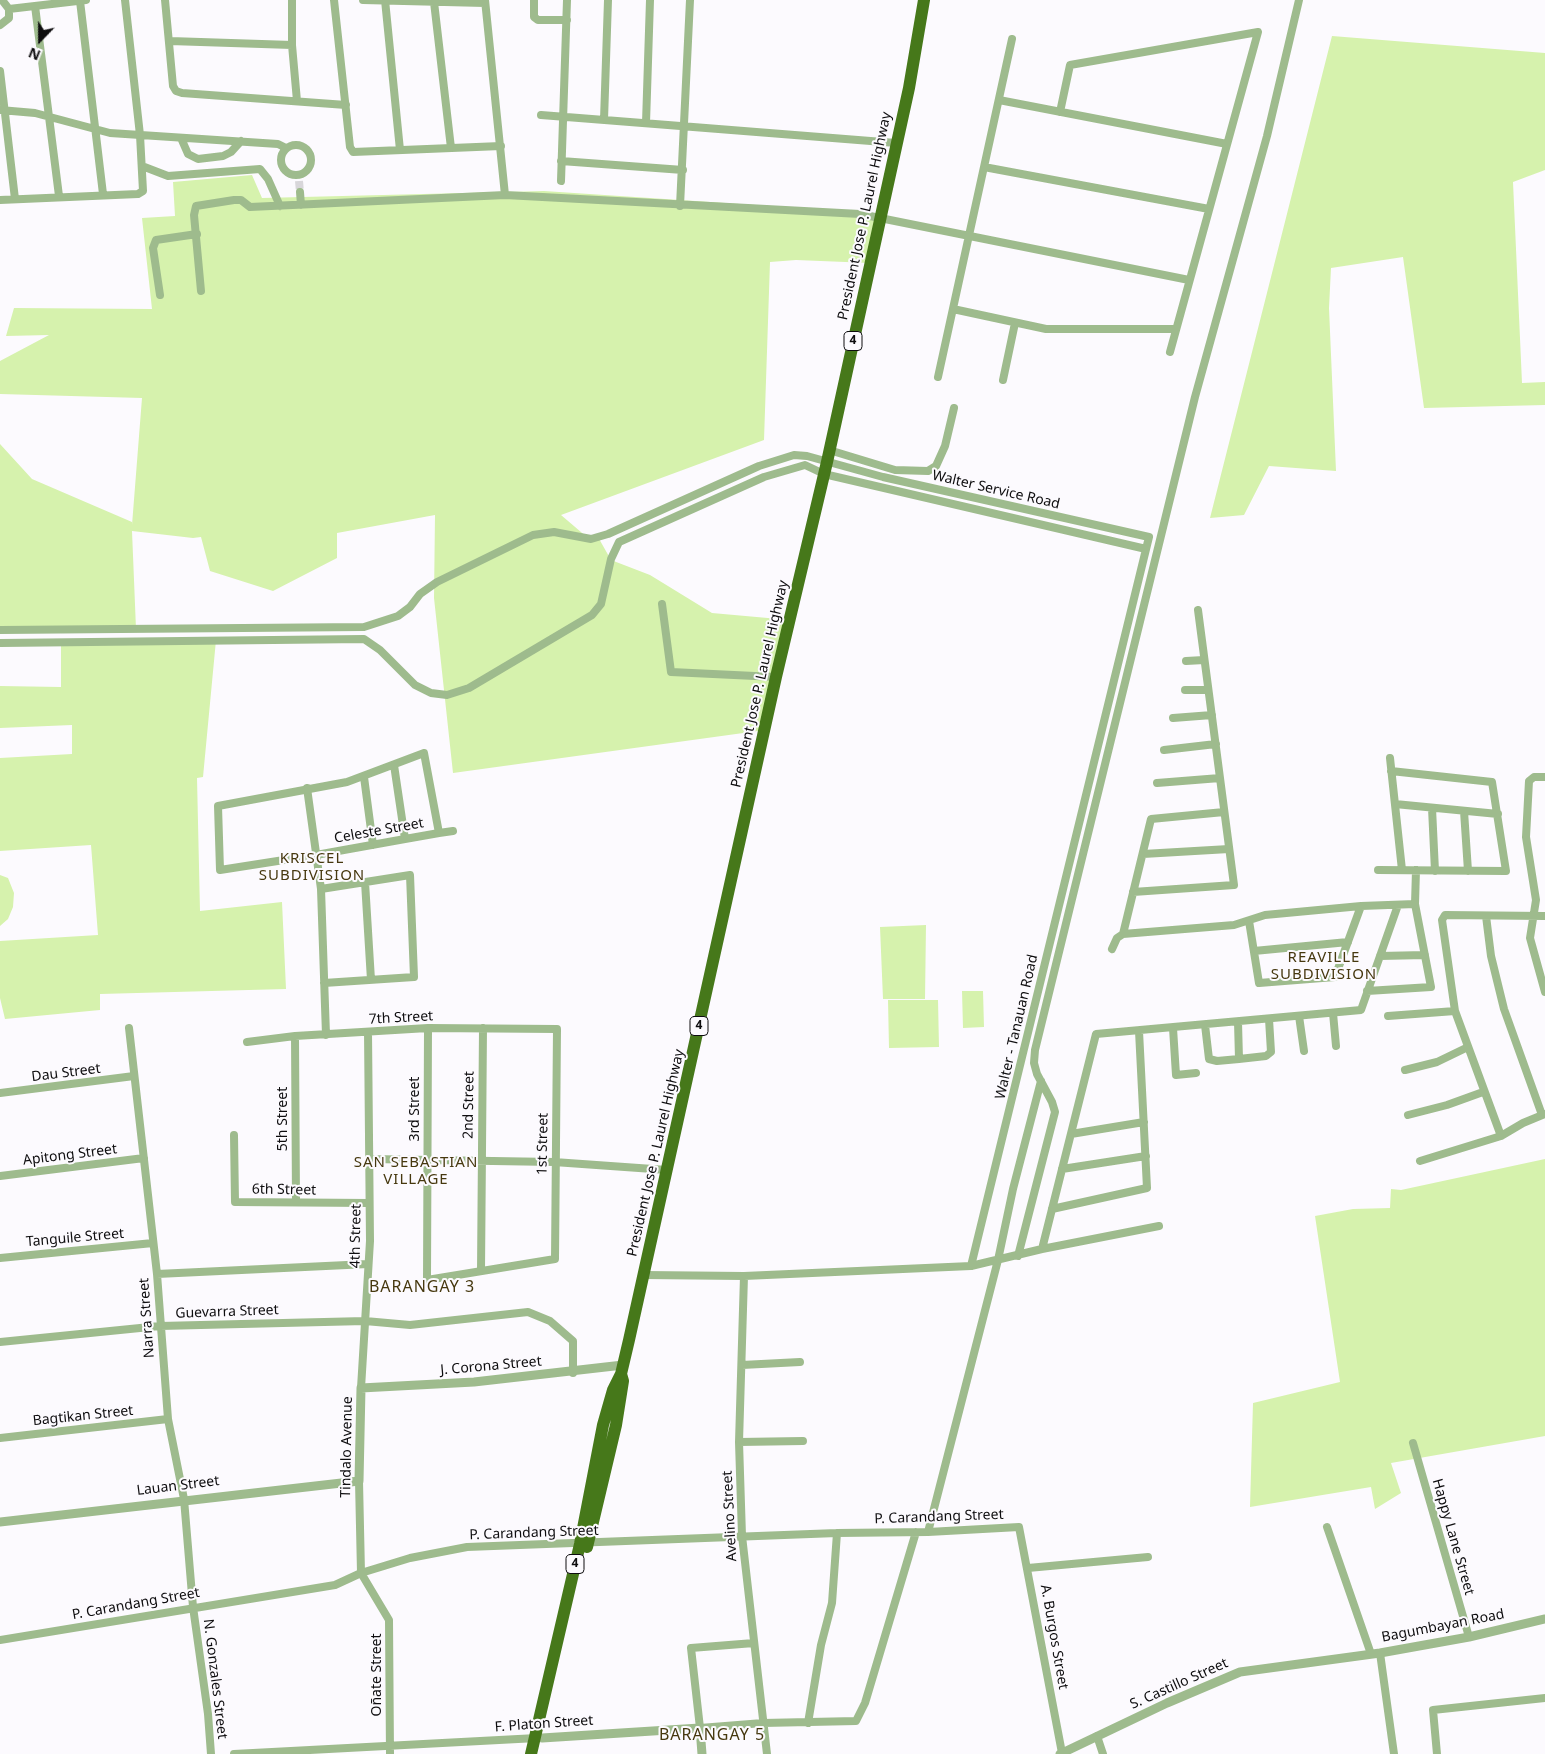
<!DOCTYPE html>
<html>
<head>
<meta charset="utf-8">
<style>
	body { margin:0 }
	#map { position:relative; width:1545px; height:1754px; overflow:hidden; background:#fcfafe; font-family:"Noto Sans",sans-serif }
	canvas { display:block }
	.north { position:absolute; left:15px; top:15px; width:50px; height:50px; -webkit-text-stroke:4px #fcfafe; paint-order:stroke; rotate:202deg; font-size:14px; font-weight:700; line-height:20px; text-align:center; color:#0e0d0f }
	.north::after { content:''; display:block; margin:auto; width:18px; height:22px; background:#0e0d0f; clip-path:polygon(50% 0,100% 100%,50% 72%,0 100%) }
</style>
</head>
<body>
<div id="map">
<canvas width="1545" height="1754"></canvas>
<div class="north">N</div>
</div>
<script>
const context = document.querySelector('canvas').getContext('2d');
context.lineJoin = 'round';
function paint(path, color) {
  context.fillStyle = color;
  context.fill(path, 'evenodd');
}
function shape(rows) {
  const path = new Path2D();
  for (const r of rows) {
    if (r.length === 3) {
      path.moveTo(r[0] + r[2], r[1]);
      path.arc(r[0], r[1], r[2], 0, 2 * Math.PI);
      continue;
    }
    path.moveTo(r[0], r[1]);
    for (let i = 2; i < r.length; i += 2) path.lineTo(r[i], r[i + 1]);
  }
  return path;
}
function trace(path, color, width, dash) {
  context.strokeStyle = color;
  context.lineWidth = width;
  context.lineCap = dash ? 'butt' : 'round';
  context.setLineDash(dash || []);
  context.stroke(path);
}
function label(font, color, halo, rows, align = 'center') {
  context.font = font + ' "Noto Sans",sans-serif';
  context.lineWidth = 4;
  context.setLineDash([]);
  context.textBaseline = 'middle';
  context.strokeStyle = halo;
  context.fillStyle = color;
  for (const [text, x, y, turn = 0] of rows) {
    context.save();
    context.translate(x, y);
    context.rotate((+turn || 0) * Math.PI / 180);
    context.textAlign = isNaN(turn) ? turn : align;
    if (halo) context.strokeText(text, 0, 0);
    context.fillText(text, 0, 0);
    context.restore();
  }
}
const green = shape([
	[1332,36,1545,53,1545,170,1513,182,1522,383,1545,382,1545,405,1424,408,1403,257,1331,268,1329,308,1336,471,1269,466,1244,515,1210,518],
	[252,175,262,198,544,191,771,206,880,219,870,263,796,260,770,262,764,440,561,515,588,538,598,537,611,560,650,575,712,613,790,620,765,730,453,773,434,598,435,515,337,533,337,558,273,591,210,571,201,537,193,538,132,531,136,629,0,630,0,444,32,479,132,522,132,525,142,398,0,394,0,361,49,335,6,336,14,308,152,309,142,218,175,216,173,182],
	[216,640,203,777,197,778,200,911,282,902,286,989,100,994,100,1010,5,1019,0,998,0,941,98,935,91,845,0,851,0,758,72,754,72,725,0,728,0,686,61,687,61,643],
	[0,875,8,878,14,893,13,907,8,919,0,926],
	[926,925,925,999,883,999,880,927],
	[962,991,983,991,984,1027,963,1028],
	[888,1000,938,1000,939,1047,889,1048],
	[1545,1159,1545,1436,1391,1463,1401,1493,1375,1509,1371,1487,1250,1507,1253,1403,1340,1382,1315,1216,1353,1209,1390,1208,1391,1189,1401,1190]
]);
const minorTunnel = shape([
	[299,181,300,192]
]);
const minor = shape([
	[165,0,173,86,176,91,182,93,346,105],
	[292,0,292,45,297,101],
	[334,0,350,147,353,152,501,146],
	[363,0,485,3],
	[385,0,400,150],
	[485,0,505,195],
	[534,0,534,17,538,20,567,20],
	[80,1,103,194],
	[434,2,451,148],
	[35,6,59,196],
	[9,9,86,0],
	[0,25,9,18,9,9,2,0],
	[170,41,292,45],
	[0,71,15,199],
	[999,100,1227,144],
	[0,110,35,113,110,133,278,144,286,148],
	[1060,112,1070,65,1258,32,1170,352],
	[541,115,896,143],
	[604,120,608,0],
	[646,123,650,0],
	[181,138,188,154,198,159,223,156,231,152,241,141],
	[296,160,15],
	[561,161,683,170],
	[142,166,168,176,260,169,268,179,280,206],
	[984,167,1209,209],
	[561,181,567,0],
	[300,192,301,205],
	[0,200,138,194,143,191,140,135,125,0],
	[680,206,690,0],
	[201,291,194,215,196,206,234,200,241,200,250,207,505,195,860,214,1189,280],
	[160,295,153,248,156,240,197,234],
	[953,309,1046,329,1175,329],
	[938,377,1012,39],
	[1003,380,1015,323],
	[829,450,895,470,928,471,936,466,945,446,954,408],
	[662,604,671,672,776,677],
	[0,630,364,627,398,616,410,607,420,594,437,582,533,535,554,532,591,539,608,534,759,466,794,455,807,456,883,477,1149,537,971,1266],
	[0,643,364,639,380,650,415,685,431,693,447,695,469,688,592,615,601,604,611,559,619,542,764,477,805,465,824,474,1146,549],
	[1186,661,1204,660],
	[1185,690,1208,690],
	[1173,718,1212,715],
	[1164,750,1216,744],
	[1390,758,1402,870],
	[394,765,405,839],
	[364,777,373,845],
	[1545,777,1534,777,1529,781,1526,837,1536,900,1530,938,1545,992],
	[1157,783,1220,778],
	[307,788,321,889,326,1035],
	[1395,804,1498,814],
	[1432,808,1435,871],
	[1464,811,1468,871],
	[439,833,424,753,347,782,218,806,220,870,316,855,405,839,439,833,453,831],
	[1143,854,1229,849],
	[1378,870,1506,871,1492,782,1391,771],
	[365,882,371,980],
	[321,889,410,875,414,977,324,983],
	[1133,892,1234,885,1198,610],
	[1486,916,1491,956,1504,1009,1542,1115],
	[1545,916,1445,915,1442,920,1455,1011,1501,1136,1523,1123,1545,1114],
	[1249,921,1259,983,1335,977,1361,906],
	[1123,934,1151,819,1224,812],
	[1112,949,1117,938,1123,934,1234,925,1265,915,1361,906,1415,904],
	[1254,951,1348,942],
	[1380,956,1425,955],
	[1367,991,1431,987,1415,904,1416,870],
	[1333,1013,1336,1046],
	[1299,1016,1304,1051],
	[1388,1016,1455,1011],
	[1238,1022,1239,1059],
	[1205,1025,1209,1059,1217,1061,1239,1059,1266,1056,1271,1052,1269,1019],
	[129,1028,157,1274,168,1419,184,1499,193,1607,208,1714,211,1754],
	[1173,1028,1176,1075,1196,1073],
	[295,1036,296,1202],
	[247,1042,295,1036,428,1028,557,1029,555,1259,427,1280,428,1028],
	[1405,1070,1437,1062,1468,1047],
	[0,1093,134,1076],
	[1408,1115,1447,1105,1483,1092],
	[1071,1134,1144,1122],
	[234,1135,235,1202,369,1203],
	[370,1159,554,1162,667,1170],
	[1420,1161,1501,1136],
	[1062,1169,1146,1156],
	[0,1176,144,1158],
	[1052,1209,1147,1188,1139,1031],
	[1042,1249,1096,1034,1361,1010,1398,905],
	[1018,1256,1055,1112,1052,1102,1037,1074,1034,1063,1035,1050,1195,397,1267,136,1299,0],
	[0,1258,153,1243],
	[481,1271,483,1028],
	[157,1274,368,1264],
	[644,1275,744,1276,971,1266,1042,1249,1159,1226],
	[744,1276,739,1442,742,1536,767,1754],
	[0,1342,160,1326,365,1321,410,1325,528,1312,550,1321,573,1341,573,1373],
	[742,1365,800,1362],
	[361,1388,370,1241,368,1032],
	[0,1438,168,1419],
	[739,1442,803,1441],
	[1413,1443,1469,1637],
	[359,1481,361,1573,389,1620,390,1754],
	[1327,1527,1371,1654],
	[928,1532,998,1260,1013,1189,1041,1081],
	[1028,1568,1148,1557],
	[0,1640,335,1585,361,1573,410,1558,467,1547,837,1533,928,1532,1019,1527,1062,1753],
	[754,1643,691,1648,700,1728,763,1723,856,1721,865,1703,916,1532],
	[1380,1653,1394,1754],
	[808,1723,821,1645,832,1603,837,1533],
	[1097,1736,1103,1754],
	[234,1754,537,1738],
	[1437,1754,1433,1710,1545,1698]
]);
const tertiary = shape([
	[0,1522,359,1481,361,1388,474,1382,623,1365],
	[542,1738,700,1728,702,1754],
	[1060,1754,1167,1703,1240,1672,1380,1653,1469,1637,1545,1619]
]);
const trunk = shape([
	[587,1547,616,1425,623,1381,621,1374],
	[531,1754,580,1544,603,1425,613,1390,621,1374,629,1340,776,677,827,462,909,88,924,0]
]);
const shields = [
	[853,341,18],
	[699,1026,18],
	[575,1564,18]
];
const shieldNames = [
	["4",853,341],
	["4",699,1026],
	["4",575,1564]
];
const streetNames = [
	["President Jose P. Laurel Highway",865,216,-78],
	["Walter Service Road",996,490,13],
	["President Jose P. Laurel Highway",760,684,-77],
	["Celeste Street",379,831,-10],
	["7th Street",401,1018,-3],
	["Walter - Tanauan Road",1017,1027,-77],
	["Dau Street",66,1073,-7],
	["2nd Street",469,1105,-89],
	["3rd Street",415,1109,-90],
	["5th Street",283,1119,-90],
	["1st Street",543,1144,-89],
	["President Jose P. Laurel Highway",656,1153,-77],
	["Apitong Street",70,1155,-7],
	["6th Street",284,1190,1],
	["4th Street",356,1236,-89],
	["Tanguile Street",75,1238,-5],
	["Guevarra Street",227,1312,-2],
	["Narra Street",147,1318,-94],
	["J. Corona Street",491,1366,-5],
	["Bagtikan Street",83,1416,-6],
	["Tindalo Avenue",347,1447,-89],
	["Lauan Street",178,1486,-7],
	["Avelino Street",730,1516,-93],
	["P. Carandang Street",939,1517,-2],
	["P. Carandang Street",534,1533,-2],
	["Happy Lane Street",1453,1537,74],
	["P. Carandang Street",136,1604,-10],
	["Bagumbayan Road",1443,1626,-11],
	["A. Burgos Street",1054,1637,80],
	["Oñate Street",377,1675,-90],
	["N. Gonzales Street",215,1679,83],
	["S. Castillo Street",1179,1684,-24],
	["F. Platon Street",544,1724,-4]
];
const neighbourhoodNames = [
	["KRISCEL",312,859],
	["SUBDIVISION",312,876],
	["REAVILLE",1324,958],
	["SUBDIVISION",1324,975],
	["SAN SEBASTIAN",416,1163],
	["VILLAGE",416,1180]
];
const quarterNames = [
	["BARANGAY 3",422,1287],
	["BARANGAY 5",712,1735]
];
paint(green, '#d6f2ad');
trace(minorTunnel, '#d8d6da', 8, [8, 4]);
trace(minor, '#9ebb8d', 8);
trace(tertiary, '#9ebb8d', 9);
trace(trunk, '#46781a', 12);
for (const [x, y, w] of shields) {
  const box = new Path2D();
  box.roundRect(x - w / 2, y - 9.5, w, 19, 4);
  context.fillStyle = '#fcfafe';
  context.fill(box);
  trace(box, '#0e0d0f', 1);
}
label('bold 12px', '#0e0d0f', null, shieldNames);
label('14px', '#0e0d0f', '#fcfafe', streetNames);
context.letterSpacing = '1px';
label('15px', '#46380f', '#fcfafe', neighbourhoodNames);
context.letterSpacing = '0px';
context.letterSpacing = '1px';
label('16px', '#46380f', '#fcfafe', quarterNames);
context.letterSpacing = '0px';
</script>
</body>
</html>
